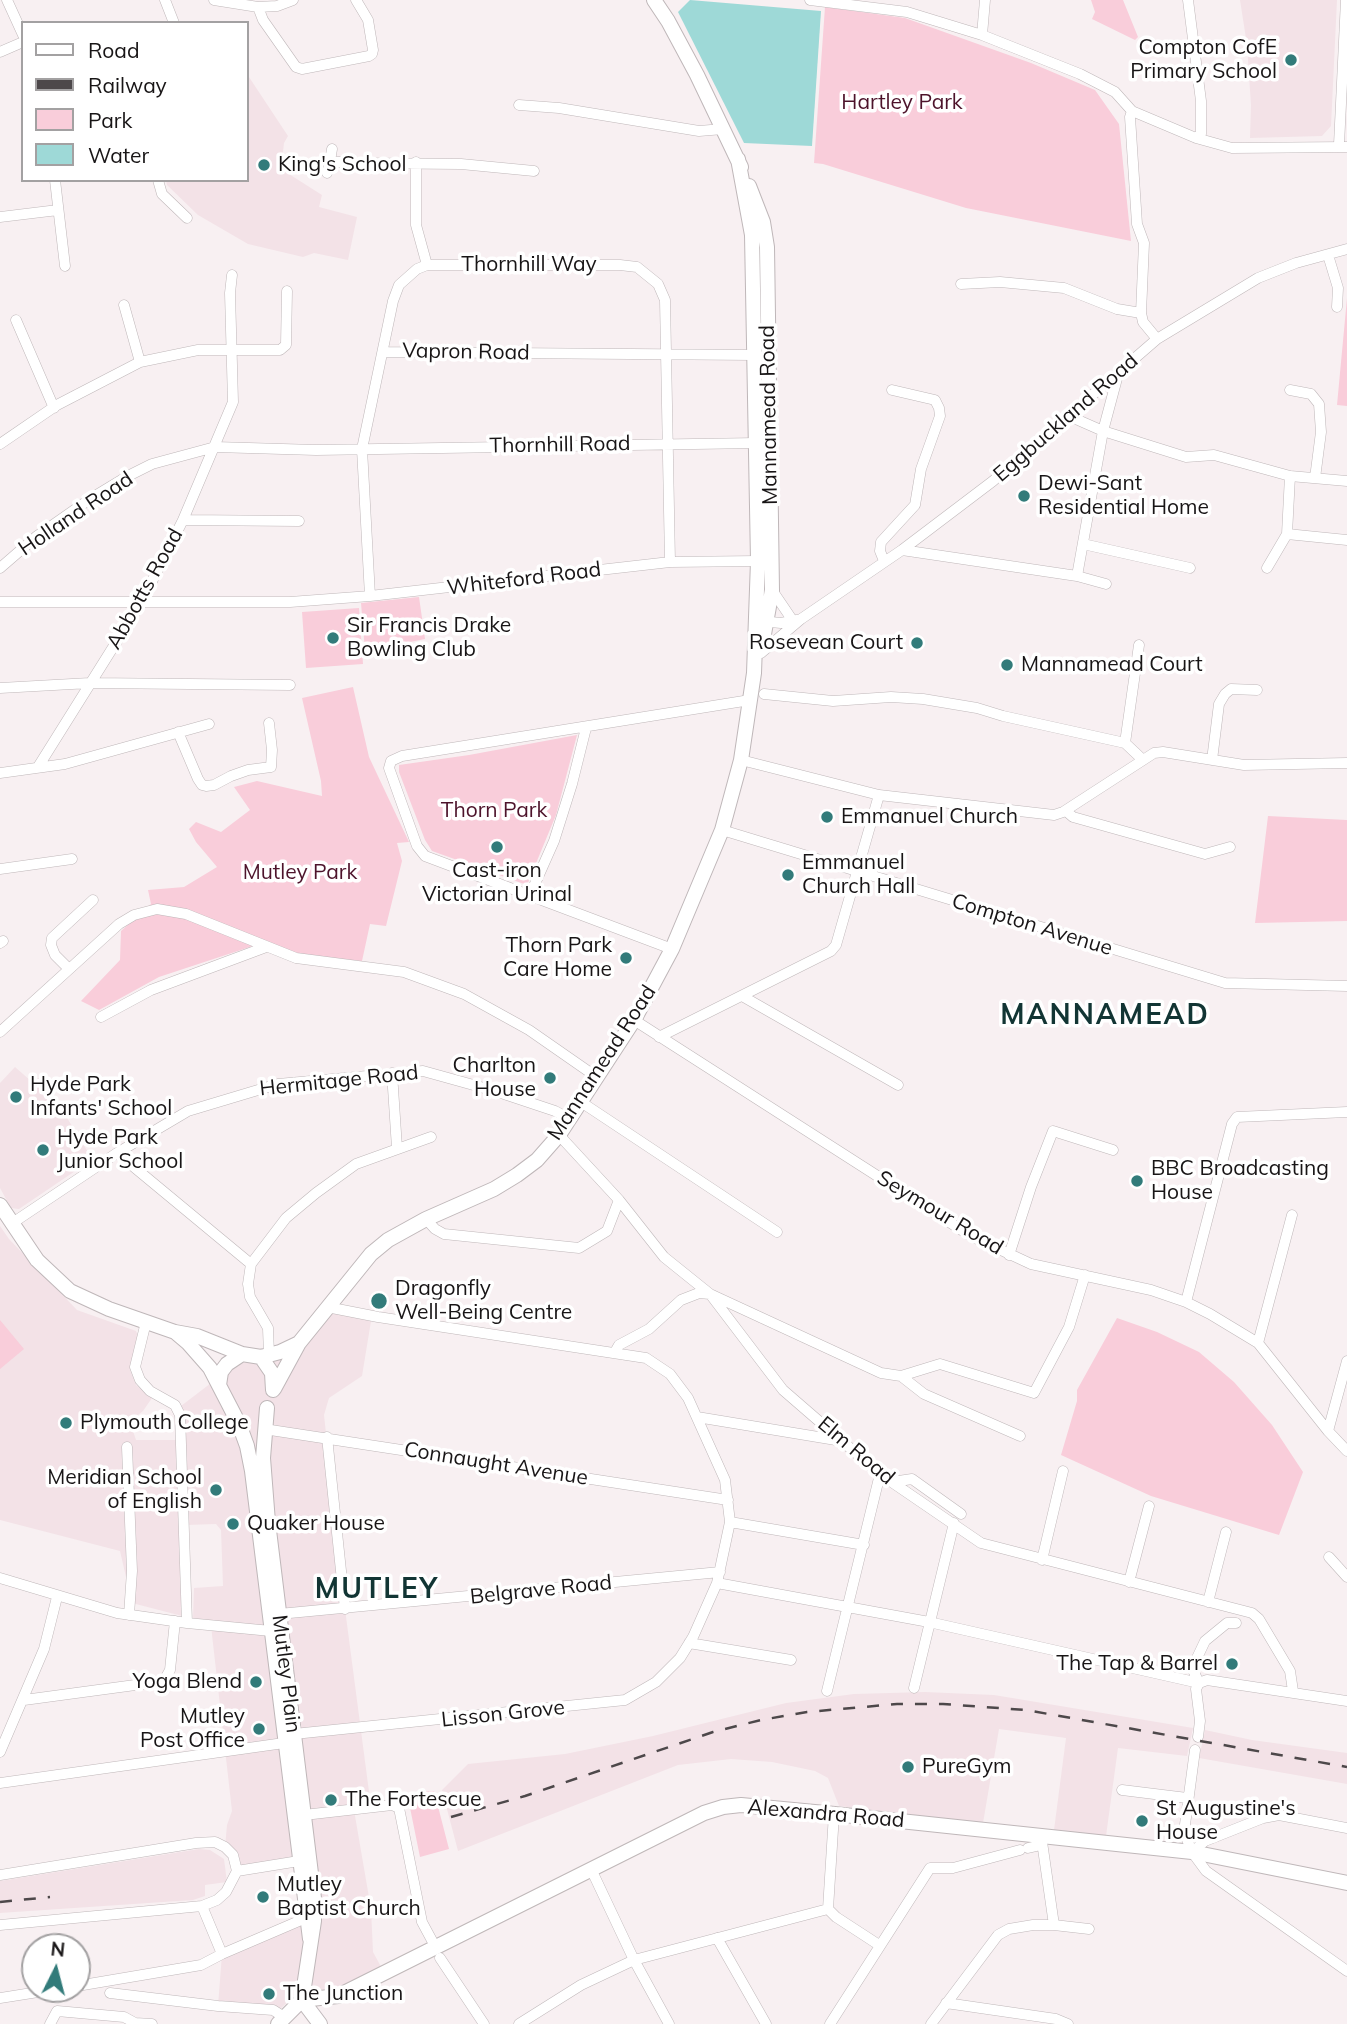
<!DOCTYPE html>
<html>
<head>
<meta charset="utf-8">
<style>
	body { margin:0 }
	#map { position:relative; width:1347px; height:2024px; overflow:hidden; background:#f8f0f2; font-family:Mulish,sans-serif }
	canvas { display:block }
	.legend { position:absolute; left:21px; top:21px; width:228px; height:161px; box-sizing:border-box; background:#fff; border:2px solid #a3a1a2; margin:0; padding:9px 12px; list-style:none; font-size:21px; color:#181516 }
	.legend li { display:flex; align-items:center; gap:14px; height:35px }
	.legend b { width:35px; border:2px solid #a3a1a2 }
	.north { position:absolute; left:21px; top:1933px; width:70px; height:70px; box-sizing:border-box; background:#fff; border:2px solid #a3a1a2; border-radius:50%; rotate:6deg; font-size:19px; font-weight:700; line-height:28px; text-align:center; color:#181516 }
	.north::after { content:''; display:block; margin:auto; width:24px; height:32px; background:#327b7a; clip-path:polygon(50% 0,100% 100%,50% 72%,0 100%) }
</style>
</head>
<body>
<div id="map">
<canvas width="1347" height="2024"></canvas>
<ul class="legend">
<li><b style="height:9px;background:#fff"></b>Road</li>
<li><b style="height:9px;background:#4d484a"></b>Railway</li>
<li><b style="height:19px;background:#f9cdda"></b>Park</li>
<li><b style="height:19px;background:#9ed9d7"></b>Water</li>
</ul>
<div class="north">N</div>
</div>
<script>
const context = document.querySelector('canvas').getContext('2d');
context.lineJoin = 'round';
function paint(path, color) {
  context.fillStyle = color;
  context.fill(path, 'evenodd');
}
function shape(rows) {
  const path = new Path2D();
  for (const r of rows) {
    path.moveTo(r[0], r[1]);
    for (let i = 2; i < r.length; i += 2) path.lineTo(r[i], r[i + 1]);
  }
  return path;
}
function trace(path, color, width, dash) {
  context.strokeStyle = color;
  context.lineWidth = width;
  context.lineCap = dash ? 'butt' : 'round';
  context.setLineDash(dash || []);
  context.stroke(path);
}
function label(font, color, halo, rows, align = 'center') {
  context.font = font + ' Mulish,sans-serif';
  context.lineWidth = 7;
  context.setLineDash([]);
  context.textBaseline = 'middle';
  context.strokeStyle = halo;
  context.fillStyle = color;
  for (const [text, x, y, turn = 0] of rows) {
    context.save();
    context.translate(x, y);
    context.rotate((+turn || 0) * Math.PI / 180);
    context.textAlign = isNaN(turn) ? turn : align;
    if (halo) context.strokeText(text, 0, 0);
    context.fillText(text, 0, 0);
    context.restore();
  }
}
const built = shape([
	[1240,0,1337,0,1331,126,1322,136,1250,138,1251,105,1247,45],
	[247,74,288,136,284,143,281,169,322,195,319,207,357,217,348,260,314,253,303,257,248,244,198,215,167,185,166,180,247,180],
	[15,1067,31,1081,42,1077,91,1157,87,1163,19,1209,11,1208,0,1188,0,1083],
	[0,1226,9,1239,77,1310,136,1331,140,1341,130,1370,136,1385,152,1398,143,1411,133,1419,132,1428,136,1440,181,1440,186,1617,132,1603,120,1551,0,1520],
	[327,1307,372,1315,362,1376,329,1398,324,1415,345,1609,371,1807,354,1810,371,1909,373,1952,385,1974,338,1996,297,1993,277,2012,218,2006,222,1954,305,1918,300,1860,237,1871,225,1847,227,1825,232,1811,211,1626,193,1620,194,1588,223,1586,221,1530,216,1524,186,1525,181,1406,232,1367,300,1343],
	[925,1692,994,1695,1193,1728,1187,1756,1118,1748,1106,1836,1054,1830,1066,1738,999,1729,983,1823,839,1806,828,1778,815,1771,772,1762,731,1759,678,1765,458,1851,442,1790,468,1764,565,1754,653,1736,786,1703,854,1694],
	[1205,1730,1252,1740,1347,1753,1347,1784,1199,1758],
	[199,1849,210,1850,224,1859,227,1882,205,1885,205,1896,193,1900,0,1913,0,1881]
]);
const green = shape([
	[1091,0,1123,0,1138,37,1135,40,1092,19,1095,12],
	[825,7,905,18,1031,63,1095,90,1119,124,1131,241,966,208,823,164,814,163],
	[1347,298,1347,406,1337,405],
	[419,597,425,639,365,651,361,603],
	[359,608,363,664,306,668,302,612],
	[353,687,369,757,409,842,397,843,402,861,386,926,370,924,362,961,296,955,262,943,159,977,99,1010,81,1001,120,960,121,931,151,904,148,890,184,887,217,867,196,842,189,829,196,822,221,832,250,810,234,787,257,781,322,796,321,781,302,698],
	[577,735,556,815,527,885,432,851,425,840,399,772,399,765,469,755],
	[1268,816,1347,820,1347,921,1255,923],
	[1117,1318,1157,1332,1199,1352,1234,1382,1272,1425,1303,1472,1279,1535,1151,1496,1061,1455,1077,1401,1077,1390],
	[0,1320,24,1349,0,1369],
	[434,1791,449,1849,420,1857,407,1793]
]);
const water = shape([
	[690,0,821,11,812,146,744,143,678,12]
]);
const street = shape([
	[7,0,23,35],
	[165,0,174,23],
	[214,0,258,7,277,6,293,0],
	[810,0,907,12,982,35,1080,74,1115,92,1132,111,1196,138,1232,148,1347,147],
	[1188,0,1201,101,1201,134,1196,138],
	[258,7,263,20,296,67,302,69,369,56,372,54,373,50,368,20,356,0],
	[982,35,985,0],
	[0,52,23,42],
	[519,105,559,108,699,131,723,129],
	[1132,111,1130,117,1137,224,1144,243,1141,313,1143,322,1157,339],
	[1339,145,1346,0],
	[332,149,330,161,349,163,461,164,534,171],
	[416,162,416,225,427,265],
	[327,173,330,161],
	[55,180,65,266],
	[158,180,162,194,187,218],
	[0,217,58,210],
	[1328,255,1338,288,1337,307],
	[961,284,1000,282,1064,288,1117,309,1141,313],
	[124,305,140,362],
	[16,320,54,408],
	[383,352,754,355],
	[1290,390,1311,394,1319,404,1321,432,1315,478],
	[1072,412,1078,420,1103,431,1186,457,1214,455,1290,476,1347,481],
	[0,444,57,405,140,362,198,350,280,350,286,345,287,291],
	[183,520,299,521],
	[1287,534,1347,540],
	[1083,544,1190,568],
	[902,550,1077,576,1106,584],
	[884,561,880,551,881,542,915,505,921,469,940,416,939,408,935,400,892,390],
	[0,568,37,536,90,499,128,476,152,464,215,447,316,450,757,443],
	[1267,568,1287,534,1290,476],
	[1077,576,1103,431,1119,371],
	[772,590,793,621],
	[370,596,362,449,393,301,399,285,417,269,427,265,620,265,637,267,658,284,665,300,670,562],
	[0,602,290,602,370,596,670,562,758,561],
	[760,621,781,623,797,620],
	[761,653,801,619,902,550,993,481,1157,339,1258,278,1296,263,1347,249],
	[0,688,90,683,290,685],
	[764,694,833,701,891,697,923,699,977,708,1003,716,1125,743,1143,760],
	[178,732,198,779,202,785,206,786,214,785,231,776,248,770,271,767,272,750,269,723],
	[1125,743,1139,645],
	[741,760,879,795,1054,815,1063,812,1154,753,1163,752,1244,765,1347,763],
	[1212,760,1219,704,1225,694,1231,689,1257,690],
	[38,767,142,601,183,520,233,402,230,293,232,275],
	[0,773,65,764,209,724],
	[1066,811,1073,817,1205,854,1230,847],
	[722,830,1225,983,1347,986],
	[0,869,72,859],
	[530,895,554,841,572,784,586,728],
	[0,943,3,941],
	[672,949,425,856,417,846,389,768,391,761,402,756,750,700],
	[69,969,55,955,51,945,52,938,93,900],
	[742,996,898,1085],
	[101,1017,151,990,266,947],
	[634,1020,971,1236,1031,1264,1151,1290,1186,1302,1210,1314,1258,1343,1328,1431,1347,1451],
	[0,1032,119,924,134,915,157,909,186,914,296,958,404,972,464,994,529,1030,598,1078],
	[659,1037,831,951,836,945,879,795],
	[392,1073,397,1148],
	[581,1102,777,1232],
	[559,1135,619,1200,664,1257,710,1294,783,1390,880,1474,981,1543,1252,1613,1259,1619,1290,1671,1293,1691],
	[117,1153,251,1264],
	[426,1219,435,1229,444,1234,579,1248,607,1231,619,1200],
	[11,1224,117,1153,188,1111,278,1084,423,1071,495,1091,555,1111,570,1119],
	[1009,1255,1031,1187,1053,1131,1113,1150],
	[1186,1302,1232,1124,1237,1117,1347,1112],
	[146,1322,135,1367,140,1380,150,1391,175,1405,180,1415,187,1623],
	[1258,1343,1292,1215],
	[615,1352,619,1345,649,1329,681,1300,699,1293,710,1294,881,1373,901,1376,940,1364,1034,1393,1069,1327,1085,1275],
	[269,1355,268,1328,250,1297,248,1284,251,1264,286,1218,316,1193,356,1164,431,1137],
	[901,1376,924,1394,1020,1436],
	[697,1417,842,1441],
	[264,1429,728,1500],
	[1328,1431,1347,1361],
	[327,1437,345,1609],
	[127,1447,132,1571,129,1615],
	[892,1482,912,1479,961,1514],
	[730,1522,864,1545],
	[1329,1557,1347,1577],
	[1042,1560,1063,1471],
	[0,1578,117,1613,187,1623,271,1631],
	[1129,1582,1149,1506],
	[717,1583,929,1622,1199,1683],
	[1208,1602,1226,1532],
	[279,1614,720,1572],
	[689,1643,791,1660],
	[1199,1683,1207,1680,1347,1701],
	[914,1688,954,1523],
	[827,1691,880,1474],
	[24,1700,150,1683,165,1679,170,1670,175,1621],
	[294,1734,625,1700,656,1682,680,1658,693,1637,717,1583,730,1522,725,1480,688,1398,670,1374,646,1358,378,1317,327,1307],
	[1198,1737,1200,1721,1196,1689,1199,1683,1193,1670,1196,1660,1205,1641,1227,1623,1236,1623],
	[1195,1750,1184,1832,1192,1852,1206,1871,1347,1971],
	[0,1752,44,1649,57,1597],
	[0,1783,284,1743],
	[1122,1790,1187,1798],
	[834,1814,828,1909,836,1917,879,1945],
	[304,1815,392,1805,399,1808,422,1922,436,1948],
	[1041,1835,1054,1925],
	[1028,1848,1041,1845],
	[1192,1852,1205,1841,1263,1818,1279,1815,1347,1828],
	[591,1869,634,1960,669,2024],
	[237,1871,299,1861],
	[0,1875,196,1843,215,1842,225,1847,233,1855,237,1871],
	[202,1906,222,1954],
	[0,1925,202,1906,217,1900,226,1892,237,1871],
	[717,1938,766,2024],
	[440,1958,484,2024],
	[77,1986,201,1965,222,1954,306,1918],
	[110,1993,218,2006,273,2010,284,2017],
	[0,1998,57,1989],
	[946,2003,1056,2019,1068,2024],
	[50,2024,57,2011,124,2017,135,2023,152,2024],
	[519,2024,581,1985,634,1960,828,1909],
	[830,2024,930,1868,953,1868,1020,1850],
	[931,2024,998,1935,1009,1929,1033,1925,1054,1925,1089,1929]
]);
const secondary = shape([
	[654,0,668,21,697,75,741,167],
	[749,186,763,222,767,247,772,590,762,645],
	[0,1205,37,1260,70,1291,109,1309,175,1332,197,1336,242,1354],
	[175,1332,188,1343,210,1368,239,1424,247,1446,252,1471,310,1939],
	[261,1357,280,1352,299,1343],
	[219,1385,221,1372,227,1364,242,1354,261,1357,272,1373,273,1390],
	[274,1389,299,1343,371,1254,388,1240,426,1219,494,1189,517,1175,537,1160,559,1135,634,1020,672,949,722,830,741,760,754,673,758,561,752,235,738,159],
	[267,1408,263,1458,268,1522,314,1898,314,1921,302,2000],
	[302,2000,338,1996,704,1813,723,1807,741,1805,825,1813,1192,1852,1347,1883],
	[302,2000,320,2024],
	[278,2024,302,2000]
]);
const rail = shape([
	[451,1817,525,1796,713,1732,761,1720,807,1712,897,1704,943,1704,1026,1710,1347,1767],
	[0,1902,50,1897]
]);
const markers = [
	[1291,60,7,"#327b7a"],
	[264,165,7,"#327b7a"],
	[1024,496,7,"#327b7a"],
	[333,638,7,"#327b7a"],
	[917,643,7,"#327b7a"],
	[1007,665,7,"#327b7a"],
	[827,817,7,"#327b7a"],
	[497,847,7,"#327b7a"],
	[788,875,7,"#327b7a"],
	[626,958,7,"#327b7a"],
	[550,1078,7,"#327b7a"],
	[16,1097,7,"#327b7a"],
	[43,1150,7,"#327b7a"],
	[1137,1181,7,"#327b7a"],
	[379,1301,9,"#327b7a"],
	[66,1423,7,"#327b7a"],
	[216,1490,7,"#327b7a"],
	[233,1524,7,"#327b7a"],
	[1232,1664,7,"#327b7a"],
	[256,1682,7,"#327b7a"],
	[259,1729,7,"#327b7a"],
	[908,1767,7,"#327b7a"],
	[331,1800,7,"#327b7a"],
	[1142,1821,7,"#327b7a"],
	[263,1897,7,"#327b7a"],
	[269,1994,7,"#327b7a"]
];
const poiNames = [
	["Compton CofE",1277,48,"right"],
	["Primary School",1277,72,"right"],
	["King's School",278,165],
	["Dewi-Sant",1038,484],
	["Residential Home",1038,508],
	["Sir Francis Drake",347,626],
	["Bowling Club",347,650],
	["Rosevean Court",903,643,"right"],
	["Mannamead Court",1021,665],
	["Emmanuel Church",841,817],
	["Emmanuel",802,863],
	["Church Hall",802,887],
	["Cast-iron",497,871,"center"],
	["Victorian Urinal",497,895,"center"],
	["Thorn Park",612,946,"right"],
	["Care Home",612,970,"right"],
	["Charlton",536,1066,"right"],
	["House",536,1090,"right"],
	["Hyde Park",30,1085],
	["Infants' School",30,1109],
	["Hyde Park",57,1138],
	["Junior School",57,1162],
	["BBC Broadcasting",1151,1169],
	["House",1151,1193],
	["Dragonfly",395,1289],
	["Well-Being Centre",395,1313],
	["Plymouth College",80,1423],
	["Meridian School",202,1478,"right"],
	["of English",202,1502,"right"],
	["Quaker House",247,1524],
	["The Tap & Barrel",1218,1664,"right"],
	["Yoga Blend",242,1682,"right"],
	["Mutley",245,1717,"right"],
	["Post Office",245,1741,"right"],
	["PureGym",922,1767],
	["The Fortescue",345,1800],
	["St Augustine's",1156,1809],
	["House",1156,1833],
	["Mutley",277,1885],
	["Baptist Church",277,1909],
	["The Junction",283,1994]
];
const parkNames = [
	["Hartley Park",902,103],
	["Thorn Park",494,811],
	["Mutley Park",300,873]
];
const streetNames = [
	["Thornhill Way",529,265],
	["Vapron Road",466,352,1],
	["Mannamead Road",769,415,-91],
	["Eggbuckland Road",1066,418,-41],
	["Thornhill Road",560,445,-1],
	["Holland Road",76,514,-34],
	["Whiteford Road",524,579,-7],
	["Abbotts Road",145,589,-61],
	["Compton Avenue",1032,925,17],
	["Mannamead Road",602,1063,-57],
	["Hermitage Road",339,1081,-6],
	["Seymour Road",940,1213,31],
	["Elm Road",856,1451,40],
	["Connaught Avenue",496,1464,9],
	["Belgrave Road",541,1590,-6],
	["Mutley Plain",286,1674,83],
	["Lisson Grove",503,1714,-6],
	["Alexandra Road",826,1814,5]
];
const districtNames = [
	["MANNAMEAD",1105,1016],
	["MUTLEY",377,1590]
];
paint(built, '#f3e2e7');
paint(green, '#f9cdda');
paint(water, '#9ed9d7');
trace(street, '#bfb7b9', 11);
trace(secondary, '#bfb7b9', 16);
trace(street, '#fff', 10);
trace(secondary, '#fff', 14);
trace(rail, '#4d484a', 2.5, [12, 12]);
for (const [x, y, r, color] of markers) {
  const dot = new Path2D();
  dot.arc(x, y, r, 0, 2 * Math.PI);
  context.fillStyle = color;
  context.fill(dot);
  trace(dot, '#fff', 2.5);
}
label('21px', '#181516', '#fff', poiNames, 'left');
label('21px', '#4d132b', '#fff', parkNames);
label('21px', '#181516', '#fff', streetNames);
context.letterSpacing = '2px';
label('bold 28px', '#123534', '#fff', districtNames);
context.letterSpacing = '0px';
</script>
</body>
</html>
